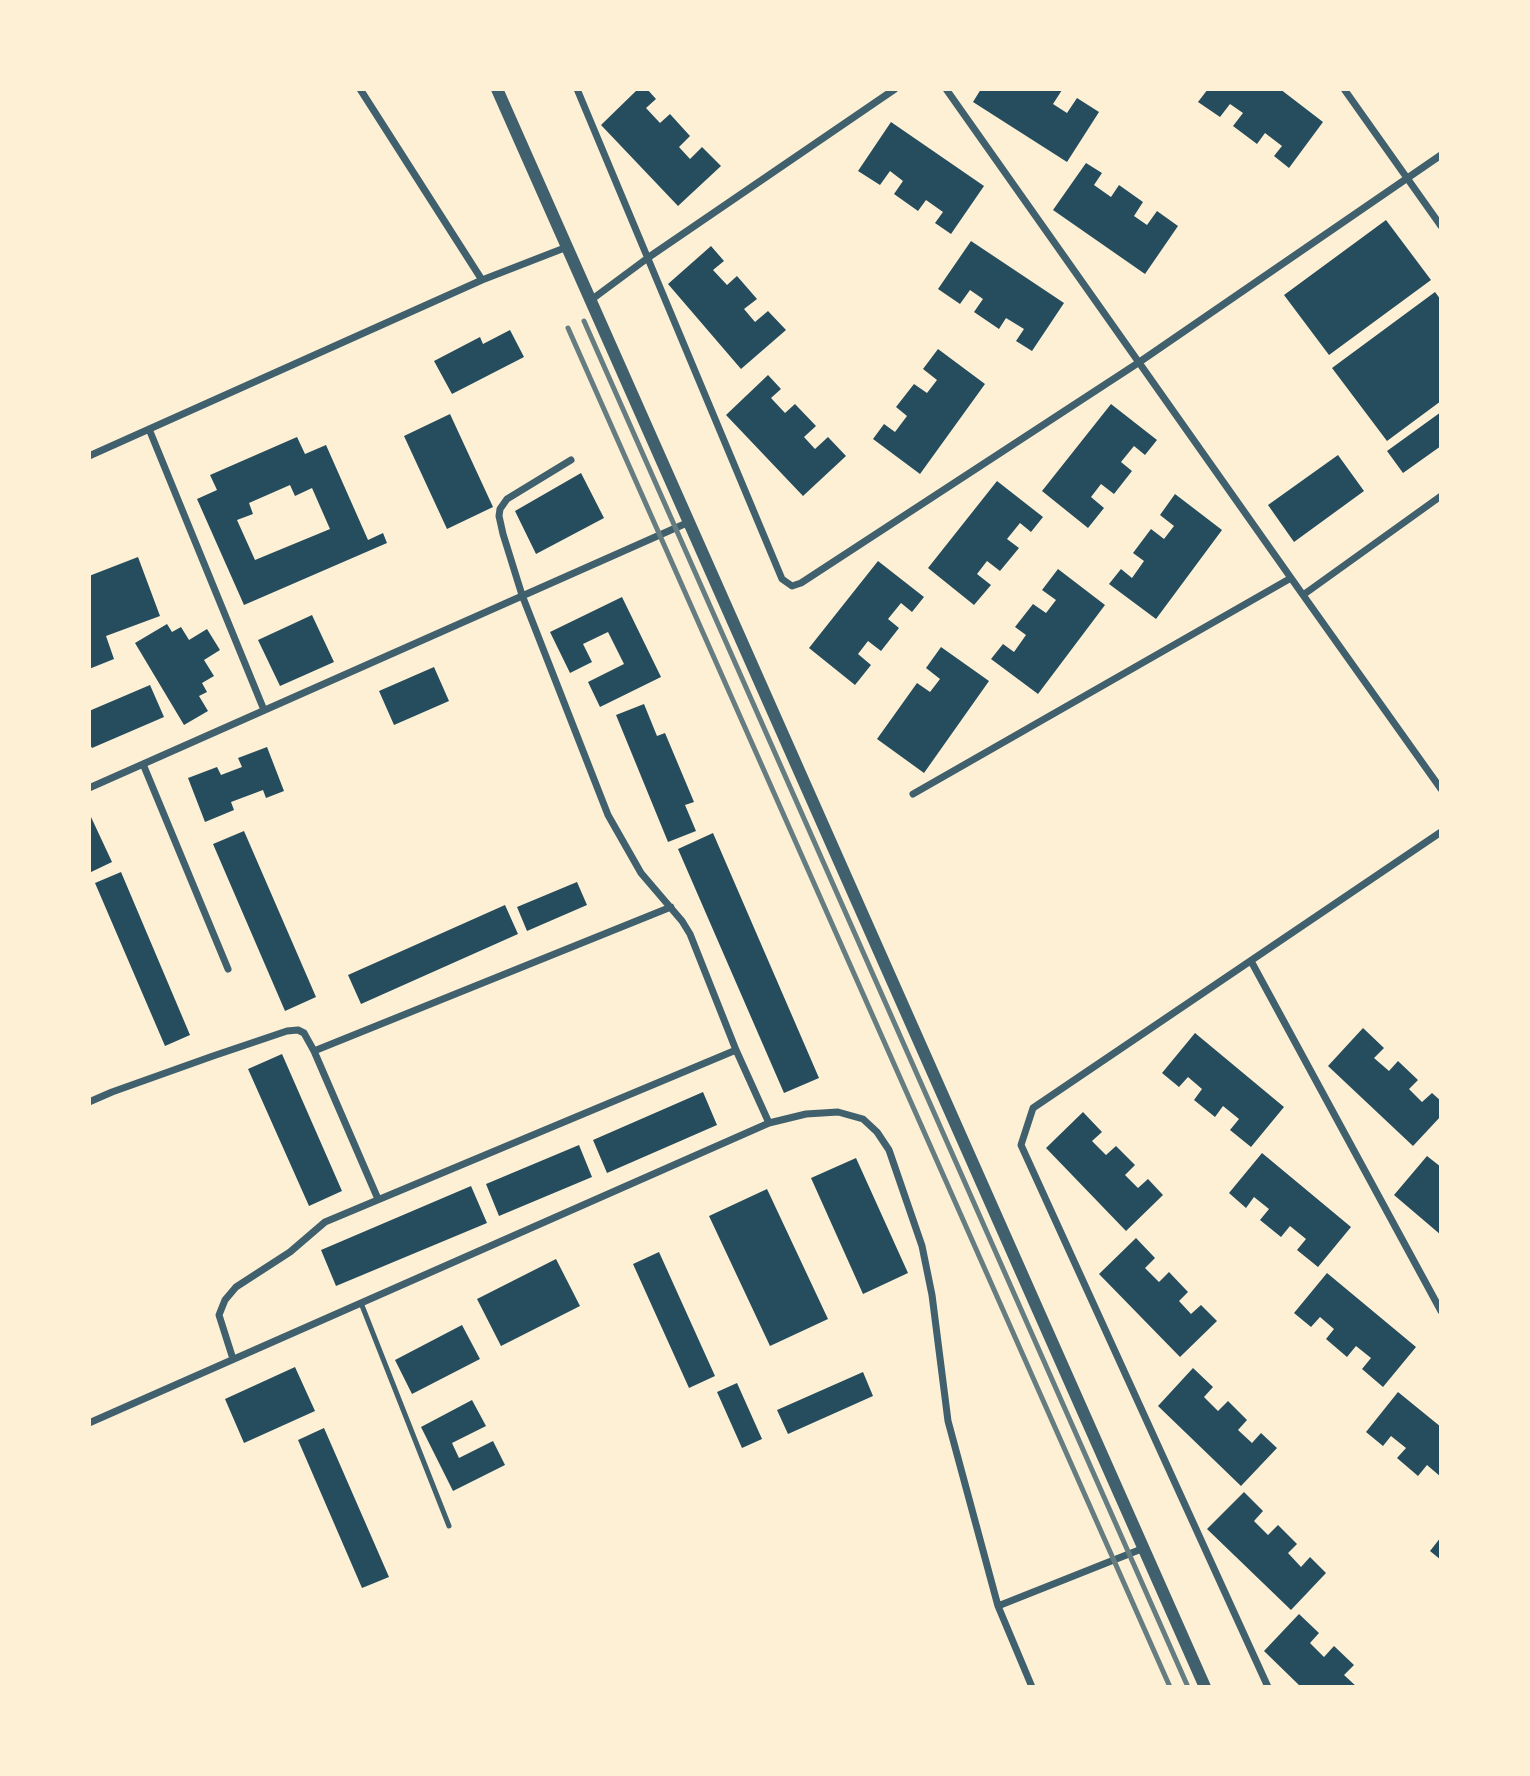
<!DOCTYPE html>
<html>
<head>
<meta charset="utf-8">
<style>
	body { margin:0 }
	#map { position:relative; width:1530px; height:1776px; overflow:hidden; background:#fdf0d5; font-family:Ubuntu,sans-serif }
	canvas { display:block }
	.frame { position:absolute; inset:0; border:91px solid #fdf0d5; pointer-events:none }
</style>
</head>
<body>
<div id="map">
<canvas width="1530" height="1776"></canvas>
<div class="frame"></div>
</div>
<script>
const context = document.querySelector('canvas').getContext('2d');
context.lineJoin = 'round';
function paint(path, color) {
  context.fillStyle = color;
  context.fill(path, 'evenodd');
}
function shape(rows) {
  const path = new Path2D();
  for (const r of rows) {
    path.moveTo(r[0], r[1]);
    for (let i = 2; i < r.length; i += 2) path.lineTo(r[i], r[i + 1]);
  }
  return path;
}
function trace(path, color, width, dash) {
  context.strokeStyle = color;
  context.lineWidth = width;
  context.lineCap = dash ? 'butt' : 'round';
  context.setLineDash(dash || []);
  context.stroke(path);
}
const building = shape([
	[638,89,647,89,656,99,646,108,660,123,670,114,690,136,679,147,690,159,702,147,721,166,678,206,601,125],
	[981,89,1060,89,1062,90,1053,104,1067,113,1077,98,1099,112,1067,162,973,102],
	[1208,89,1280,89,1323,122,1289,168,1274,156,1282,146,1265,133,1257,144,1233,126,1243,113,1230,104,1220,117,1198,102],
	[891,122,984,186,951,234,935,223,943,212,926,200,918,211,894,194,903,181,890,171,880,185,858,171],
	[1086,163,1102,173,1094,185,1111,197,1119,185,1143,202,1134,216,1147,225,1157,211,1178,226,1145,274,1053,210],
	[1386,220,1431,280,1329,355,1284,295],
	[971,241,1064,303,1032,351,1016,341,1024,329,1006,318,999,329,974,312,983,299,970,290,960,304,938,289],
	[711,246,724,261,713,270,727,285,737,276,757,299,744,309,755,322,768,311,786,330,741,369,668,284],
	[1435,292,1441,300,1441,401,1387,441,1332,368],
	[510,330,524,357,452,394,434,361,480,337,483,344],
	[938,349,985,384,920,474,873,439,884,424,895,432,907,416,896,407,914,384,927,393,937,380,923,369],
	[768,375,781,389,771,398,785,413,795,404,816,426,804,437,815,449,828,437,846,456,803,496,726,415],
	[1111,404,1157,440,1145,455,1134,446,1121,462,1132,471,1114,494,1101,484,1091,497,1104,508,1088,528,1042,491],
	[1441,412,1441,446,1403,473,1387,451],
	[450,414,493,507,447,529,404,436],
	[297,437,305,454,326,445,368,540,383,533,387,543,244,605,197,499,217,490,210,475],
	[290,485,295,496,312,488,330,529,255,560,237,520,253,514,249,503],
	[1338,455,1364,491,1294,542,1268,505],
	[581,473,604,518,536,554,515,511],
	[997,481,1043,517,1031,532,1020,523,1007,539,1019,548,1000,571,987,561,977,574,991,585,974,605,928,568],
	[1175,494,1222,530,1156,619,1109,584,1121,569,1132,578,1144,561,1133,553,1151,529,1164,539,1174,526,1160,515],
	[138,557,160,616,106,636,114,659,89,669,89,576],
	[878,561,924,597,912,612,901,603,888,619,899,628,881,651,868,641,858,654,871,665,855,685,809,648],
	[1058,569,1105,605,1038,694,991,659,1003,644,1014,652,1026,635,1015,627,1033,604,1046,613,1056,600,1042,590],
	[622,597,661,677,600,707,588,682,624,664,608,632,583,644,592,662,570,673,550,632],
	[312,615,334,662,280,686,258,640],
	[167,624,172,632,181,627,189,640,207,629,220,650,204,660,214,676,202,683,207,692,199,696,208,711,184,725,135,643],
	[941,647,989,681,924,773,877,739,917,683,930,692,940,679,926,668],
	[434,667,449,701,394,725,379,691],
	[150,685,164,717,92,748,89,743,89,711],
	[644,704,657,736,665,733,694,802,685,805,696,831,668,842,616,715],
	[267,747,284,791,266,798,263,790,231,802,234,810,205,822,188,778,217,767,221,775,242,767,238,758],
	[91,817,112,862,89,873,89,818],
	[244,831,316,997,285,1011,213,844],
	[713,833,819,1078,784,1093,678,849],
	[121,872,190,1035,165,1046,95,883],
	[577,882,587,905,527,931,517,907],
	[505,905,518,934,361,1004,348,975],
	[1363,1028,1384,1048,1374,1058,1389,1071,1398,1061,1418,1080,1409,1089,1422,1102,1432,1093,1441,1101,1441,1116,1413,1146,1328,1066],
	[1195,1033,1284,1107,1251,1147,1230,1130,1239,1119,1223,1106,1215,1117,1194,1100,1202,1089,1188,1077,1179,1087,1162,1073],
	[282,1054,342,1191,309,1206,248,1069],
	[703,1092,717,1125,607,1173,593,1140],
	[1083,1112,1102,1132,1092,1141,1106,1155,1116,1146,1135,1165,1125,1175,1138,1188,1148,1179,1163,1195,1126,1231,1046,1148],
	[579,1145,592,1177,499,1216,486,1184],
	[1262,1153,1351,1227,1318,1267,1297,1250,1306,1239,1290,1226,1281,1237,1260,1220,1269,1209,1254,1197,1246,1208,1229,1193],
	[1427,1156,1441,1167,1441,1235,1394,1195],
	[856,1158,908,1273,863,1294,811,1178],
	[471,1186,487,1223,336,1286,321,1250],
	[767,1189,828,1319,770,1346,709,1216],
	[1136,1238,1155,1258,1145,1268,1159,1282,1169,1272,1188,1292,1179,1301,1191,1314,1201,1305,1217,1321,1180,1357,1099,1274],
	[659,1252,715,1376,689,1388,633,1264],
	[556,1259,580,1306,501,1346,477,1299],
	[1327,1273,1416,1347,1383,1387,1362,1369,1371,1358,1356,1346,1347,1357,1326,1339,1334,1329,1320,1317,1311,1327,1294,1313],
	[462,1325,480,1359,412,1394,395,1360],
	[295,1367,315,1411,244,1443,225,1399],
	[1193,1368,1213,1387,1204,1397,1218,1411,1228,1401,1247,1420,1238,1430,1252,1443,1261,1433,1277,1448,1241,1486,1158,1406],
	[863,1372,873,1396,788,1434,777,1410],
	[737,1383,762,1439,742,1448,717,1392],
	[1398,1392,1441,1427,1441,1477,1427,1465,1418,1476,1397,1458,1406,1448,1391,1436,1383,1446,1366,1432],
	[472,1400,486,1426,452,1443,459,1458,493,1441,505,1465,453,1491,421,1427],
	[324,1428,389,1577,362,1588,298,1440],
	[1244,1492,1263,1511,1254,1521,1268,1535,1278,1525,1297,1544,1288,1553,1301,1567,1310,1557,1326,1573,1291,1610,1207,1529],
	[1441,1537,1441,1560,1430,1551],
	[1299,1614,1319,1633,1310,1643,1324,1657,1334,1646,1354,1665,1344,1675,1357,1687,1301,1687,1264,1651]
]);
const service = shape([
	[361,1303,449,1526]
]);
const minor = shape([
	[360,89,482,280],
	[577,89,782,579,792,586,801,583,1138,363,1441,155],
	[946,89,1303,595],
	[1344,89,1441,226],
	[591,300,649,257,895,89],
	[149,429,264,710],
	[89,456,482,280,567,247],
	[571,460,507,499,500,509,499,516,503,534,522,595,608,815,641,873,682,921,690,934,736,1050,769,1123],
	[1441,496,1303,595,1441,789],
	[143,764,228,969],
	[89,788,689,522],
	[913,794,1291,578],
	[1251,961,1441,1311],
	[314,1051,671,907],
	[89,1102,112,1092,213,1056,287,1031,298,1030,304,1033,314,1051,378,1199],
	[233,1359,219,1315,225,1300,236,1287,290,1252,325,1222,736,1050],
	[89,1423,769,1123,806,1114,838,1112,863,1119,877,1132,889,1150,922,1246,932,1295,948,1421,998,1606,1032,1687],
	[998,1606,1144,1548],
	[1268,1687,1021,1145,1033,1108,1441,832]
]);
const tertiary = shape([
	[497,89,1205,1687]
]);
const rail = shape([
	[584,321,1188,1687],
	[568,328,1170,1687]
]);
paint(building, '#264d5e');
trace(service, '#3f606c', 5);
trace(minor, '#3f606c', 7);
trace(tertiary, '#3f606c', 12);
trace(rail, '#657d81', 5);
</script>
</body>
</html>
